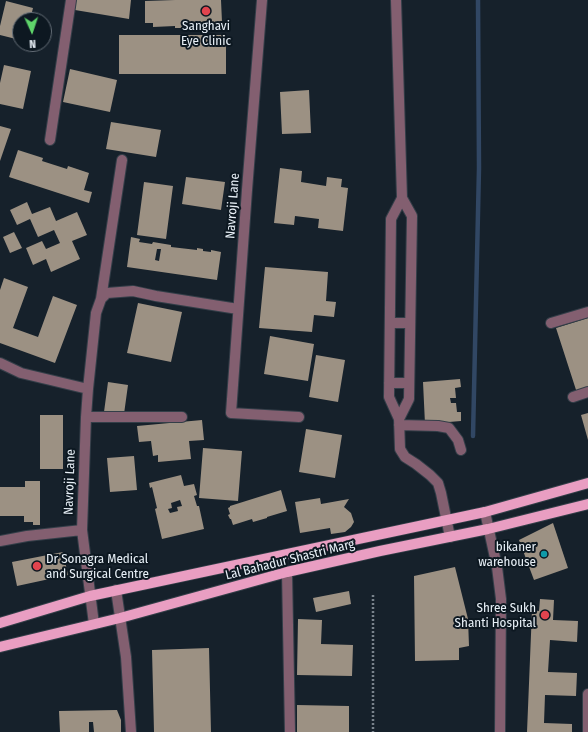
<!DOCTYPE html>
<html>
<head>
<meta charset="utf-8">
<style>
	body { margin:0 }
	#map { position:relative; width:588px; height:732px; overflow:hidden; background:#16212b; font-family:"Fira Sans Condensed",sans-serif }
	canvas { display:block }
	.north { position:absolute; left:12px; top:12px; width:40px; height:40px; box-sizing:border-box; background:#0d1821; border:1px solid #656e77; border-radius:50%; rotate:177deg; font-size:11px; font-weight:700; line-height:16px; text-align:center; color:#e8f0f7 }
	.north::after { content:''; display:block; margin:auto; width:14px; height:18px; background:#5fd56b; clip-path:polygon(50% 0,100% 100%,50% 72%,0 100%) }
</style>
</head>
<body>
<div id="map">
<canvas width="588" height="732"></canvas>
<div class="north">N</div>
</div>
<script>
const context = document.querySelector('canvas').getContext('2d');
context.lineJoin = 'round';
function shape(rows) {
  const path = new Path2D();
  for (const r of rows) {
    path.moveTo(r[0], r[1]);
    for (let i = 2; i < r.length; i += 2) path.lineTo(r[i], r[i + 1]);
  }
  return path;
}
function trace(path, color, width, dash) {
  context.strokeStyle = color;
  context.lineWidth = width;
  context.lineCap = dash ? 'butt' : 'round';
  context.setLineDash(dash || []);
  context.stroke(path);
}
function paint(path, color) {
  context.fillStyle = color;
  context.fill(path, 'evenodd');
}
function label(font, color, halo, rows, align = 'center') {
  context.font = font + ' "Fira Sans Condensed",sans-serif';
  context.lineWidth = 4;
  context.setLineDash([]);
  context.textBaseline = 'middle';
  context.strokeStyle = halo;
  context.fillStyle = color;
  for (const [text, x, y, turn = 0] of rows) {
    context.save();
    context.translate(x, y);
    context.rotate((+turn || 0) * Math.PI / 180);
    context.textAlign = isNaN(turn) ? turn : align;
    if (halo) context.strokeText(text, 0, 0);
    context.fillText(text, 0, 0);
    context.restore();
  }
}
const stream = shape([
	[473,436,479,168,478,0]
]);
const building = shape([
	[76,0,131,0,129,19,75,10],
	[175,0,221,0,222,22,209,22,209,25,187,26,187,28,175,28,175,26,153,27,153,23,145,23,145,1],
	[6,1,33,8,30,20,20,20,20,40,0,35,0,26],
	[119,35,226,35,226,74,119,74],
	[4,65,31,71,23,109,0,104,0,83],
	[70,69,117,80,110,112,63,102],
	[309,90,311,133,282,134,280,92],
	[111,122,161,130,156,157,106,149],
	[0,126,11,129,0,161],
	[18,150,43,158,42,161,67,169,68,166,89,173,84,190,92,192,89,203,9,177],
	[280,168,302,171,301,182,326,186,327,177,342,179,341,187,348,188,343,231,318,228,319,219,295,216,294,225,274,223],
	[186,177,225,182,221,210,182,204],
	[144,182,173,186,166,239,137,235],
	[27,202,32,214,50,207,56,221,77,212,87,235,72,241,80,259,51,272,46,259,33,265,26,248,42,241,46,249,60,243,54,230,38,237,30,219,17,225,10,210],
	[14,232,22,248,10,253,3,237],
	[131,237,140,239,139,242,152,244,153,242,171,245,171,247,197,250,197,248,203,249,203,251,211,252,211,250,221,252,217,280,127,267],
	[157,249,161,249,159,261,155,260],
	[265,267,328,272,326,301,336,302,334,317,314,315,312,332,259,328],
	[4,278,28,287,13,328,38,337,53,296,77,305,55,363,0,343,0,290],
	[138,303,182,312,171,362,127,353],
	[588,318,588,389,577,393,556,328],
	[270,336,314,344,308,381,264,374],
	[316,355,345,360,338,402,309,397],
	[460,379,461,387,455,388,456,398,450,398,451,403,456,403,457,412,461,412,461,421,425,424,423,382],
	[108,382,128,385,124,414,104,412],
	[588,413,588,440,581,415],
	[40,415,63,415,63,469,40,469],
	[202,420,204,440,189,441,191,459,158,462,158,455,153,456,151,441,139,442,137,426],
	[306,429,342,435,335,478,299,472],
	[203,448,242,451,238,501,199,498],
	[134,456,137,490,110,492,107,458],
	[181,475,184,486,194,484,197,495,194,496,197,506,199,506,204,529,162,539,155,509,157,508,152,487,150,488,149,483],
	[180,500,182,506,177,507,178,511,170,513,168,509,172,508,171,503],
	[25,481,40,481,40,525,33,525,33,522,24,522,24,516,0,516,0,487,25,487],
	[281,490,287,511,267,517,267,518,253,522,252,519,233,525,231,519,230,519,228,515,230,514,228,508,230,507,230,506],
	[320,498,321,504,349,499,344,507,351,513,354,522,351,527,345,532,331,534,330,528,300,533,295,502],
	[553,523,568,568,534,580,519,540],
	[63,552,68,575,17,586,12,562],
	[455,567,468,619,469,646,459,648,459,660,415,661,414,576],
	[349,591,351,604,316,612,313,598],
	[540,599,554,600,553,620,578,621,577,642,550,640,548,672,577,673,576,696,545,695,544,723,572,724,572,732,527,732,532,610,539,611],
	[298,619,322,620,321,644,353,645,352,676,297,675],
	[209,648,211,732,154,732,152,650],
	[297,705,349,706,349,732,297,732],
	[117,710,121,720,121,732,94,732,93,722,89,722,89,732,60,732,59,711]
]);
const path = shape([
	[373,595,373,732]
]);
const minor = shape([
	[262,0,247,190,231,413,299,417],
	[396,0,402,198,412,216,409,399,399,419,400,449,405,457,416,464,430,475,438,483,441,493,450,537],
	[50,140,71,0],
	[101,299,122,160],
	[390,323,410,323],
	[551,323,588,312],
	[0,363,21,373,88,389],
	[389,383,409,383],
	[573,397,588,392],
	[86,417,182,417],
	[399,419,389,397,391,219,402,198],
	[399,425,438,426,449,428,458,440,461,450],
	[485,512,497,567,501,599,500,732],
	[0,541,27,536,82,530],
	[287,572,290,732],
	[116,590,126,657,131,732],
	[94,624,82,530,86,417,88,389,96,313,101,299,107,293,133,291,156,296,238,309],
	[588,732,588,694]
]);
const major = shape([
	[0,623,90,596,485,512,588,483],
	[0,647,120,618,287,572,380,551,488,529,588,504]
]);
const markers = [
	[206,11,5,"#e0444e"],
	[544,554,4,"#0f9aa8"],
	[37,566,5,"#e0444e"],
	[545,615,5,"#e0444e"]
];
const poiNames = [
	["Sanghavi",206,26,"center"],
	["Eye Clinic",206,41,"center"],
	["bikaner",536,547],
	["warehouse",536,562],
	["Dr Sonagra Medical",46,559,"left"],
	["and Surgical Centre",46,574,"left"],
	["Shree Sukh",536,608],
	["Shanti Hospital",536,623]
];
const streetNames = [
	["Navroji Lane",233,206,-86],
	["Navroji Lane",70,482,-88],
	["Lal Bahadur Shastri Marg",290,560,-14]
];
trace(stream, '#314764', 4.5);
paint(building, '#9c9183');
trace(minor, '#333e48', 12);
trace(major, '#333e48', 12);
trace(path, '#79838c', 2.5, [2, 2]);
trace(minor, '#835f70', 10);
trace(major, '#e99ec2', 10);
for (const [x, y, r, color] of markers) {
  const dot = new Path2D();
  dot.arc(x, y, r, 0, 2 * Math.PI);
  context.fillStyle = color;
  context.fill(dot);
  trace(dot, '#0d1821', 1.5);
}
label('13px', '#e8f0f7', '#0d1821', poiNames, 'right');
label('13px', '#e8f0f7', '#0d1821', streetNames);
</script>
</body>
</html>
